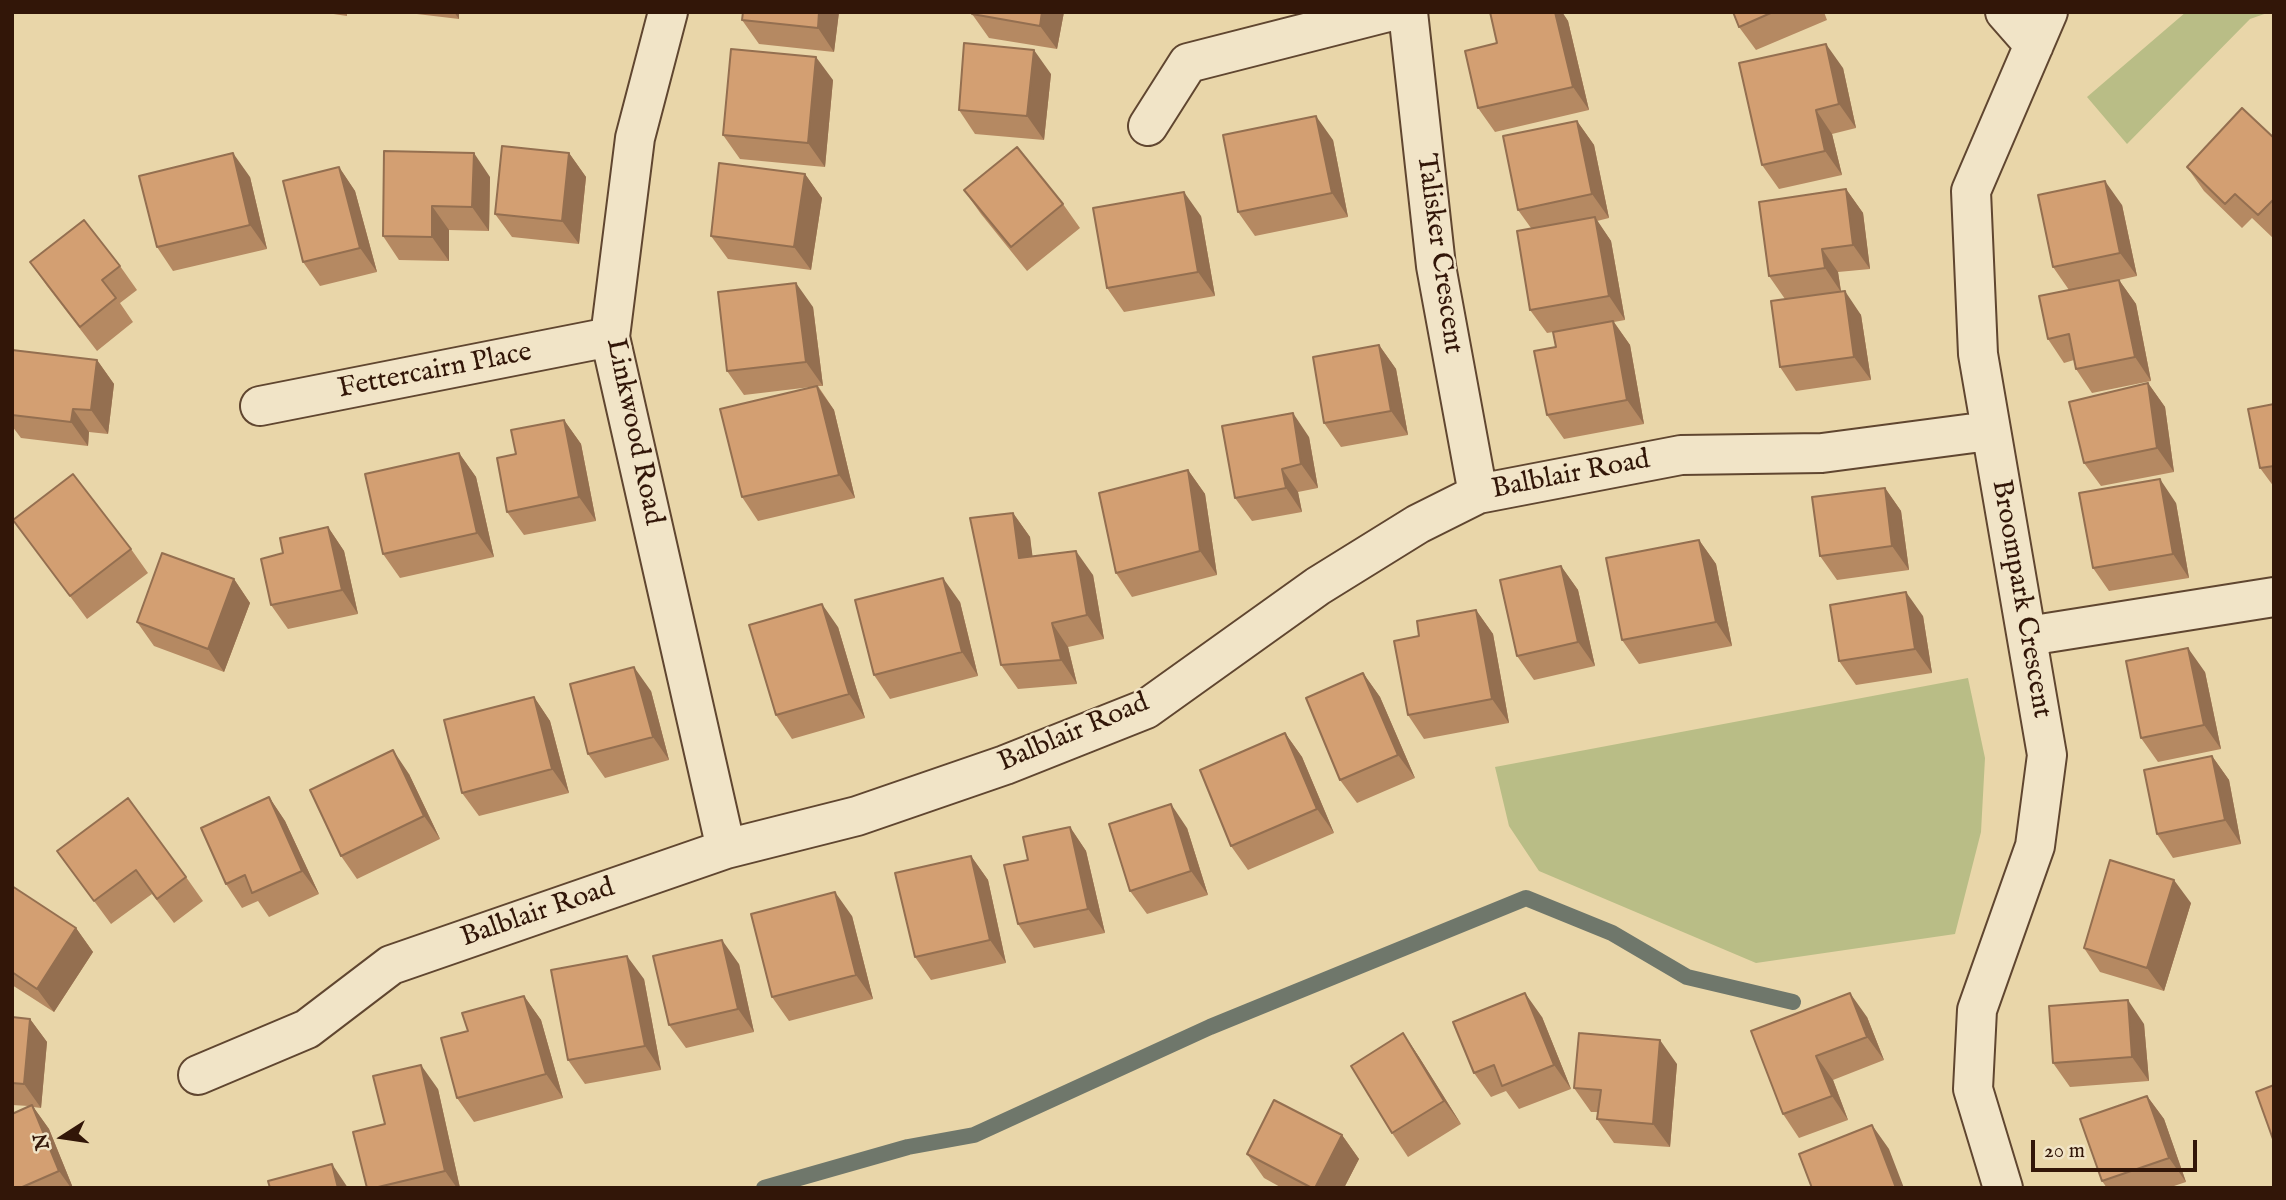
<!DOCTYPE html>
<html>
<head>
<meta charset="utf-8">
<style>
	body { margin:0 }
	#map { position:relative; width:2286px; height:1200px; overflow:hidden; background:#e9d6a9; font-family:"IM FELL English",serif }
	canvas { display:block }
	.frame { position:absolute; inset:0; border:14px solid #321608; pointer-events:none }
	.north { position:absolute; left:28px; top:1102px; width:70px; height:70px; -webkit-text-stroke:5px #f1e4c7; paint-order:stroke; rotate:258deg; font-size:19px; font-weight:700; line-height:28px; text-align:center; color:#321608 }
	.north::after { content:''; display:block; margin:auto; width:24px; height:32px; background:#321608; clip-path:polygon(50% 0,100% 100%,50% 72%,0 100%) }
	.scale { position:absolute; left:2031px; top:1140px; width:166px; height:32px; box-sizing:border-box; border:4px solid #321608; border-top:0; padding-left:9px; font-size:21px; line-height:24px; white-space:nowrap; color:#321608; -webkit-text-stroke:5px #f1e4c7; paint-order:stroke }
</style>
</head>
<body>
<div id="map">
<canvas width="2286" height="1200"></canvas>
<div class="frame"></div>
<div class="north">N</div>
<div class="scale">20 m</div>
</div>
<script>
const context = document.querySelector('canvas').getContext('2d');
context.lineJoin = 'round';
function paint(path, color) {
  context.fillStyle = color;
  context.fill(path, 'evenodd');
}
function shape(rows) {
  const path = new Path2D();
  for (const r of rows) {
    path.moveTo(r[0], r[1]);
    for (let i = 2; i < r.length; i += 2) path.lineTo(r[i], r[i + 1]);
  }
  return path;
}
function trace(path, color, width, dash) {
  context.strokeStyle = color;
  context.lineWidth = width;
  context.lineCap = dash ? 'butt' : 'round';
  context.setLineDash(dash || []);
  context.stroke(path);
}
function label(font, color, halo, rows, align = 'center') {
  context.font = font + ' "IM FELL English",serif';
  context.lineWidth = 5;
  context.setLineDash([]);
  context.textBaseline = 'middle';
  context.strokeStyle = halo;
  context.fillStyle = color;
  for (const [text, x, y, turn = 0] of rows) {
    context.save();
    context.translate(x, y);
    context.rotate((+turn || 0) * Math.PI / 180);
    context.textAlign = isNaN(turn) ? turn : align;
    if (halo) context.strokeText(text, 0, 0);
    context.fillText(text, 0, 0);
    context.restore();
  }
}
const green = shape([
	[2186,12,2270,12,2250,19,2127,144,2087,97],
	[1968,678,1985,758,1981,832,1955,934,1756,963,1539,871,1509,826,1495,767]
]);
const stream = shape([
	[764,1188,908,1147,974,1135,1210,1027,1526,898,1612,933,1687,977,1793,1002]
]);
const minor = shape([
	[668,12,635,138,610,337,726,849],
	[1408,12,1436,266,1478,494],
	[2005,12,2034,45],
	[1148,126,1188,63,1388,12],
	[260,406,610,337],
	[2028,636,2274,597],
	[198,1075,307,1029,391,965,726,849,857,816,1005,765,1146,709,1318,586,1418,524,1478,494,1681,455,1822,453,1989,431],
	[2003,1188,1973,1089,1977,1010,2035,846,2047,755,1978,354,1971,191,2048,12]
]);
const wall = shape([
	[320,12,347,12,347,16],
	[400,12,459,12,459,19],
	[743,12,839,12,834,52,759,44,742,20],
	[973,12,1064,12,1057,49,989,38,972,14],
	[1490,12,1562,12,1568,21,1589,110,1495,132,1478,108,1497,43],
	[1733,12,1824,12,1827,20,1756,50,1739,27],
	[1843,68,1856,128,1832,134,1842,175,1779,189,1762,165],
	[1051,74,1044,140,975,134,959,110],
	[833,80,825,167,740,159,723,135],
	[1577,121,1594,145,1609,218,1597,221,1611,241,1625,320,1614,322,1630,345,1644,424,1564,439,1547,415,1556,347,1553,332,1547,333,1530,310,1531,228,1518,210],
	[2274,138,2274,239,2252,218,2242,228,2204,191,2187,167],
	[1333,140,1348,217,1255,236,1238,212],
	[384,151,490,177,489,231,449,230,449,261,399,260,383,236],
	[569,153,586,177,579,244,512,237,495,214],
	[339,167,355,191,377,272,320,286,303,262],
	[805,174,822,198,811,270,728,259,711,236],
	[250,177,267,249,173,271,157,247],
	[1846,189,1863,213,1870,269,1838,272,1841,291,1861,315,1871,380,1796,391,1780,367,1785,299,1769,276],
	[964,190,1063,204,1080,228,1027,271,981,214],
	[2122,205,2137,276,2106,283,2119,280,2136,304,2151,381,2092,393,2076,369,2074,360,2064,363,2048,339,2069,290,2053,267],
	[1201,216,1215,296,1124,312,1107,288],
	[30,262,120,266,137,290,120,303,133,322,97,351,47,286],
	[813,307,823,386,818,386,834,410,855,498,758,521,742,497,811,387,744,395,727,371],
	[1379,345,1396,369,1408,435,1341,447,1324,423],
	[12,350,97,360,114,384,108,434,89,432,88,446,21,438,12,426],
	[2148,383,2165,407,2174,472,2101,486,2084,463],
	[2274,404,2274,487,2260,468],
	[564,420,581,444,596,521,524,535,507,512],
	[1309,437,1318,488,1298,492,1302,512,1252,521,1235,498],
	[459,453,476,477,494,557,400,578,383,554],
	[1188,470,1205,494,1217,575,1132,597,1116,573],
	[1885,488,1901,511,1909,570,1837,580,1820,556],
	[2176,503,2189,578,2109,591,2093,568],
	[1013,513,1030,537,1032,556,1093,575,1104,639,1068,647,1077,684,1018,689,1001,665],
	[13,520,131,549,148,573,87,619],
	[328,527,344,551,358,614,288,629,271,605,283,553],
	[1699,540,1716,564,1732,646,1639,664,1622,640],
	[1561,566,1578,590,1595,666,1534,680,1517,656],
	[234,579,250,603,224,672,154,646,137,622],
	[960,602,978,676,890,699,874,675],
	[1476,610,1493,634,1509,723,1424,739,1408,715,1419,636],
	[1923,616,1932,673,1856,685,1839,661],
	[838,627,865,718,792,739,776,715],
	[2205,672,2221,749,2158,762,2141,738],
	[1363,673,1380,697,1415,778,1357,803,1340,780],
	[651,691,669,760,605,778,588,754],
	[534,697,550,721,569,793,479,816,462,793],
	[1285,733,1302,757,1334,833,1248,870,1231,846],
	[2212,756,2229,780,2241,844,2173,858,2157,834],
	[409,774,440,839,357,879,341,856],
	[269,797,285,821,319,894,269,917,258,901,242,908,226,884],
	[1070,827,1086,851,1105,933,1034,948,1018,924,1028,860],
	[1187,828,1208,895,1147,914,1130,891],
	[57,851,186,877,203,901,174,923,152,894,111,924],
	[971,856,988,880,1006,963,931,980,915,957],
	[12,886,76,928,93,952,54,1012,12,985],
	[2191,903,2164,991,2100,972,2084,948],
	[852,916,873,999,789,1021,772,997],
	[739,964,754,1032,686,1048,669,1025],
	[644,979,661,1070,585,1084,568,1060],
	[524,996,541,1020,563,1098,474,1122,457,1098,468,1031],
	[12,1017,30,1019,47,1042,41,1108,33,1107,49,1129,73,1188,12,1188,29,1106,12,1105],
	[1542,1017,1571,1089,1519,1109,1506,1091,1491,1097,1474,1073],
	[1867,1017,1884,1060,1833,1080,1848,1120,1799,1138,1783,1114,1751,1031],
	[2144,1024,2149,1081,2070,1087,2053,1063],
	[1403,1033,1419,1057,1461,1124,1408,1157,1392,1133],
	[1677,1064,1670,1147,1614,1143,1597,1119,1598,1112,1591,1112,1574,1088],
	[438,1089,460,1188,367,1188,385,1124],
	[2147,1096,2164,1119,2186,1182,2168,1188,2107,1188,2102,1181],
	[1342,1135,1359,1159,1344,1188,1282,1188,1264,1178,1247,1154]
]);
const shadedWall = shape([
	[454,12,459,12,459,19],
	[819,12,839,12,834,52,818,28],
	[1042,12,1064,12,1057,49,1040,26],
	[1555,12,1562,12,1568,21,1589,110,1573,87],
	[1826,44,1843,68,1856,128,1839,104],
	[1034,50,1051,74,1044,140,1027,116],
	[816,57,833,80,825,167,808,143],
	[1816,110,1832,134,1842,175,1825,151],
	[1316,116,1333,140,1348,217,1332,193],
	[1577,121,1594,145,1609,218,1592,194],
	[233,153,250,177,267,249,250,225],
	[474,153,490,177,489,231,472,207],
	[569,153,586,177,579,244,562,221],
	[339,167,355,191,377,272,360,248],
	[805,174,822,198,811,270,794,247],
	[2105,181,2122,205,2137,276,2120,253],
	[1846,189,1863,213,1870,269,1853,245],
	[1184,192,1201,216,1215,296,1198,272],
	[432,206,449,230,449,261,432,237],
	[1595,217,1611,241,1625,320,1609,296],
	[1822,249,1838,272,1841,292,1825,268],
	[2119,280,2136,304,2151,381,2135,357],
	[796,283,813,307,823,386,806,362],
	[1845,291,1861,315,1871,380,1854,357],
	[1613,321,1630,345,1644,424,1627,400],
	[1379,345,1396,369,1408,435,1391,411],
	[97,360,114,384,108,434,91,410],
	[2148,383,2165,407,2174,472,2157,448],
	[817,386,834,410,855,498,839,475],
	[73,409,89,432,88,446,71,422],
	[1293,413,1309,437,1318,488,1301,464],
	[564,420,581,444,596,521,579,497],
	[459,453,476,477,494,557,477,533],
	[1282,469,1298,492,1302,512,1286,488],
	[1188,470,1205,494,1217,575,1200,551],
	[2160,479,2176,503,2189,578,2173,554],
	[1885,488,1901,511,1909,570,1892,546],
	[1013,513,1030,537,1036,582,1019,558],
	[328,527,344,551,358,614,342,590],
	[1699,540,1716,564,1732,646,1716,622],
	[1076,551,1093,575,1104,639,1087,615],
	[1561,566,1578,590,1595,666,1578,642],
	[943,578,960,602,978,676,962,652],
	[234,579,250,603,224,672,208,649],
	[1906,592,1923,616,1932,673,1915,649],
	[822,604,838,627,865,718,849,694],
	[1476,610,1493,634,1509,723,1492,699],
	[1052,623,1068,647,1077,684,1061,660],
	[2188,648,2205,672,2221,749,2204,725],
	[634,667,651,691,669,760,653,737],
	[1363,673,1380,697,1415,778,1398,755],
	[534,697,550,721,569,793,552,769],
	[1285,733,1302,757,1334,833,1317,809],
	[393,750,409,774,440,839,424,816],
	[2212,756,2229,780,2241,844,2225,820],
	[269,797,285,821,319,894,302,871],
	[1171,804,1187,828,1208,895,1191,871],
	[1070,827,1086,851,1105,933,1088,909],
	[971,856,988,880,1006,963,990,940],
	[2174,880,2191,903,2164,991,2147,968],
	[835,892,852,916,873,999,856,975],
	[76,928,93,952,54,1012,37,989],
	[722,940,739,964,754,1032,738,1009],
	[627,956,644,979,661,1070,645,1046],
	[1525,993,1542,1017,1571,1089,1554,1065],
	[1850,993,1867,1017,1884,1060,1867,1037],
	[524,996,541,1020,563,1098,546,1074],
	[2128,1000,2144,1024,2149,1081,2132,1057],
	[30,1019,47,1042,41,1108,24,1084],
	[1403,1033,1419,1057,1461,1124,1444,1101],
	[1660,1040,1677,1064,1670,1147,1653,1124],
	[1816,1056,1833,1080,1848,1120,1832,1096],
	[421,1065,438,1089,460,1188,457,1188,445,1171],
	[2147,1096,2164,1119,2186,1182,2169,1158],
	[32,1105,49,1129,73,1188,71,1188,59,1171],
	[1872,1125,1889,1149,1904,1188,1896,1188],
	[1342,1135,1359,1159,1344,1188,1315,1188],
	[332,1164,348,1188,338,1188]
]);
const building = shape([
	[743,12,819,12,818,28,742,20,743,12],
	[973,12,1042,12,1040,26,972,14,973,12],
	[1490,12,1555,12,1573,87,1478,108,1465,51,1497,43,1490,12],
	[1733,12,1773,12,1739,27,1733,12],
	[964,43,1034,50,1027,116,959,110,964,43],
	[1826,44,1839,104,1816,110,1825,151,1762,165,1739,63,1826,44],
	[731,49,816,57,808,143,723,135,731,49],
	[2242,108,2274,138,2274,199,2258,215,2235,194,2225,204,2187,167,2242,108],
	[1316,116,1332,193,1238,212,1223,135,1316,116],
	[1577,121,1592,194,1518,210,1503,136,1577,121],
	[502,146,569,153,562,221,495,214,502,146],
	[1017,147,1063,204,1011,247,964,190,1017,147],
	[384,151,474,153,472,207,432,206,432,237,383,236,384,151],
	[233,153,250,225,157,247,139,176,233,153],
	[719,163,805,174,794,247,711,236,719,163],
	[339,167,360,248,303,262,283,181,339,167],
	[2105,181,2120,253,2053,267,2038,195,2105,181],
	[1846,189,1853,245,1822,249,1825,268,1769,276,1759,202,1846,189],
	[1184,192,1198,272,1107,288,1093,208,1184,192],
	[1595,217,1609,296,1530,310,1517,231,1595,217],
	[84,220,120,266,102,280,116,298,80,327,30,262,84,220],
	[2119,280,2135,357,2076,369,2069,334,2048,339,2039,296,2119,280],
	[796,283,806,362,727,371,718,292,796,283],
	[1845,291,1854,357,1780,367,1771,301,1845,291],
	[1613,321,1627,400,1547,415,1534,351,1556,347,1553,332,1613,321],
	[1379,345,1391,411,1324,423,1313,357,1379,345],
	[12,350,97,360,91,410,73,409,71,422,12,415,12,350],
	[2148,383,2157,448,2084,463,2069,402,2148,383],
	[817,386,839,475,742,497,720,409,817,386],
	[2274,404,2274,466,2260,468,2248,409,2274,404],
	[1293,413,1301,464,1282,469,1286,488,1235,498,1222,426,1293,413],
	[564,420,579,497,507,512,497,458,516,454,511,430,564,420],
	[459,453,477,533,383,554,365,474,459,453],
	[1188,470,1200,551,1116,573,1099,493,1188,470],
	[73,474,131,549,70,596,13,520,73,474],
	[2160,479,2173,554,2093,568,2079,493,2160,479],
	[1885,488,1892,546,1820,556,1812,497,1885,488],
	[1013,513,1019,558,1076,551,1087,615,1052,623,1061,660,1001,665,970,518,1013,513],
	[328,527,342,590,271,605,261,559,283,553,280,538,328,527],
	[1699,540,1716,622,1622,640,1606,558,1699,540],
	[162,553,234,579,208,649,137,622,162,553],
	[1561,566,1578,642,1517,656,1500,580,1561,566],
	[943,578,962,652,874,675,855,600,943,578],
	[1906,592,1915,649,1839,661,1830,605,1906,592],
	[822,604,849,694,776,715,749,625,822,604],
	[1476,610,1492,699,1408,715,1394,641,1419,636,1417,621,1476,610],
	[2188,648,2204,725,2141,738,2126,661,2188,648],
	[634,667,653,737,588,754,570,684,634,667],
	[1363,673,1398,755,1340,780,1306,698,1363,673],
	[534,697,552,769,462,793,444,720,534,697],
	[1285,733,1317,809,1231,846,1200,770,1285,733],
	[393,750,424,816,341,856,310,790,393,750],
	[2212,756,2225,820,2157,834,2144,770,2212,756],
	[269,797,302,871,252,893,245,875,226,884,201,828,269,797],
	[128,798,186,877,157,899,136,870,94,901,57,851,128,798],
	[1171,804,1191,871,1130,891,1109,824,1171,804],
	[1070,827,1088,909,1018,924,1004,865,1028,860,1023,837,1070,827],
	[971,856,990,940,915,957,895,873,971,856],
	[2110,860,2174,880,2147,968,2084,948,2110,860],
	[12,886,76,928,37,989,12,972,12,886],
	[835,892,856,975,772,997,751,914,835,892],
	[722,940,738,1009,669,1025,653,956,722,940],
	[627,956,645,1046,568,1060,551,970,627,956],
	[1525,993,1554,1065,1502,1086,1494,1065,1474,1073,1453,1022,1525,993],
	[1850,993,1867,1037,1816,1056,1832,1096,1783,1114,1751,1031,1850,993],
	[524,996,546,1074,457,1098,441,1038,468,1031,462,1013,524,996],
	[2128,1000,2132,1057,2053,1063,2049,1006,2128,1000],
	[12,1017,30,1019,24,1084,12,1083,12,1017],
	[1403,1033,1444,1101,1392,1133,1351,1066,1403,1033],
	[1579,1033,1660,1040,1653,1124,1597,1119,1601,1090,1574,1088,1579,1033],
	[421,1065,445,1171,374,1188,367,1188,353,1132,385,1124,373,1076,421,1065],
	[2274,1085,2274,1142,2256,1092,2274,1085],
	[2147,1096,2169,1158,2102,1181,2080,1119,2147,1096],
	[1274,1100,1342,1135,1315,1188,1312,1188,1247,1154,1274,1100],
	[32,1105,59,1171,20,1188,12,1188,12,1114,32,1105],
	[1872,1125,1896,1188,1812,1188,1799,1154,1872,1125],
	[332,1164,338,1188,270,1188,268,1181,332,1164]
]);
const streetNames = [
	["Talisker Crescent",1438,254,82],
	["Fettercairn Place",435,372,-11],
	["Linkwood Road",633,432,78],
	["Balblair Road",1571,476,-11],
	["Broompark Crescent",2020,599,80],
	["Balblair Road",1074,734,-23],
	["Balblair Road",538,914,-19]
];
paint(green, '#b9bd86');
trace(stream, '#6f776b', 16);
trace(minor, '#604630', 42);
trace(minor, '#f1e4c7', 38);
paint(wall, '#b58962');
paint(shadedWall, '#946f50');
paint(building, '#d39f72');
trace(building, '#946f50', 2);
label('28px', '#321608', '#f1e4c7', streetNames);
</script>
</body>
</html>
